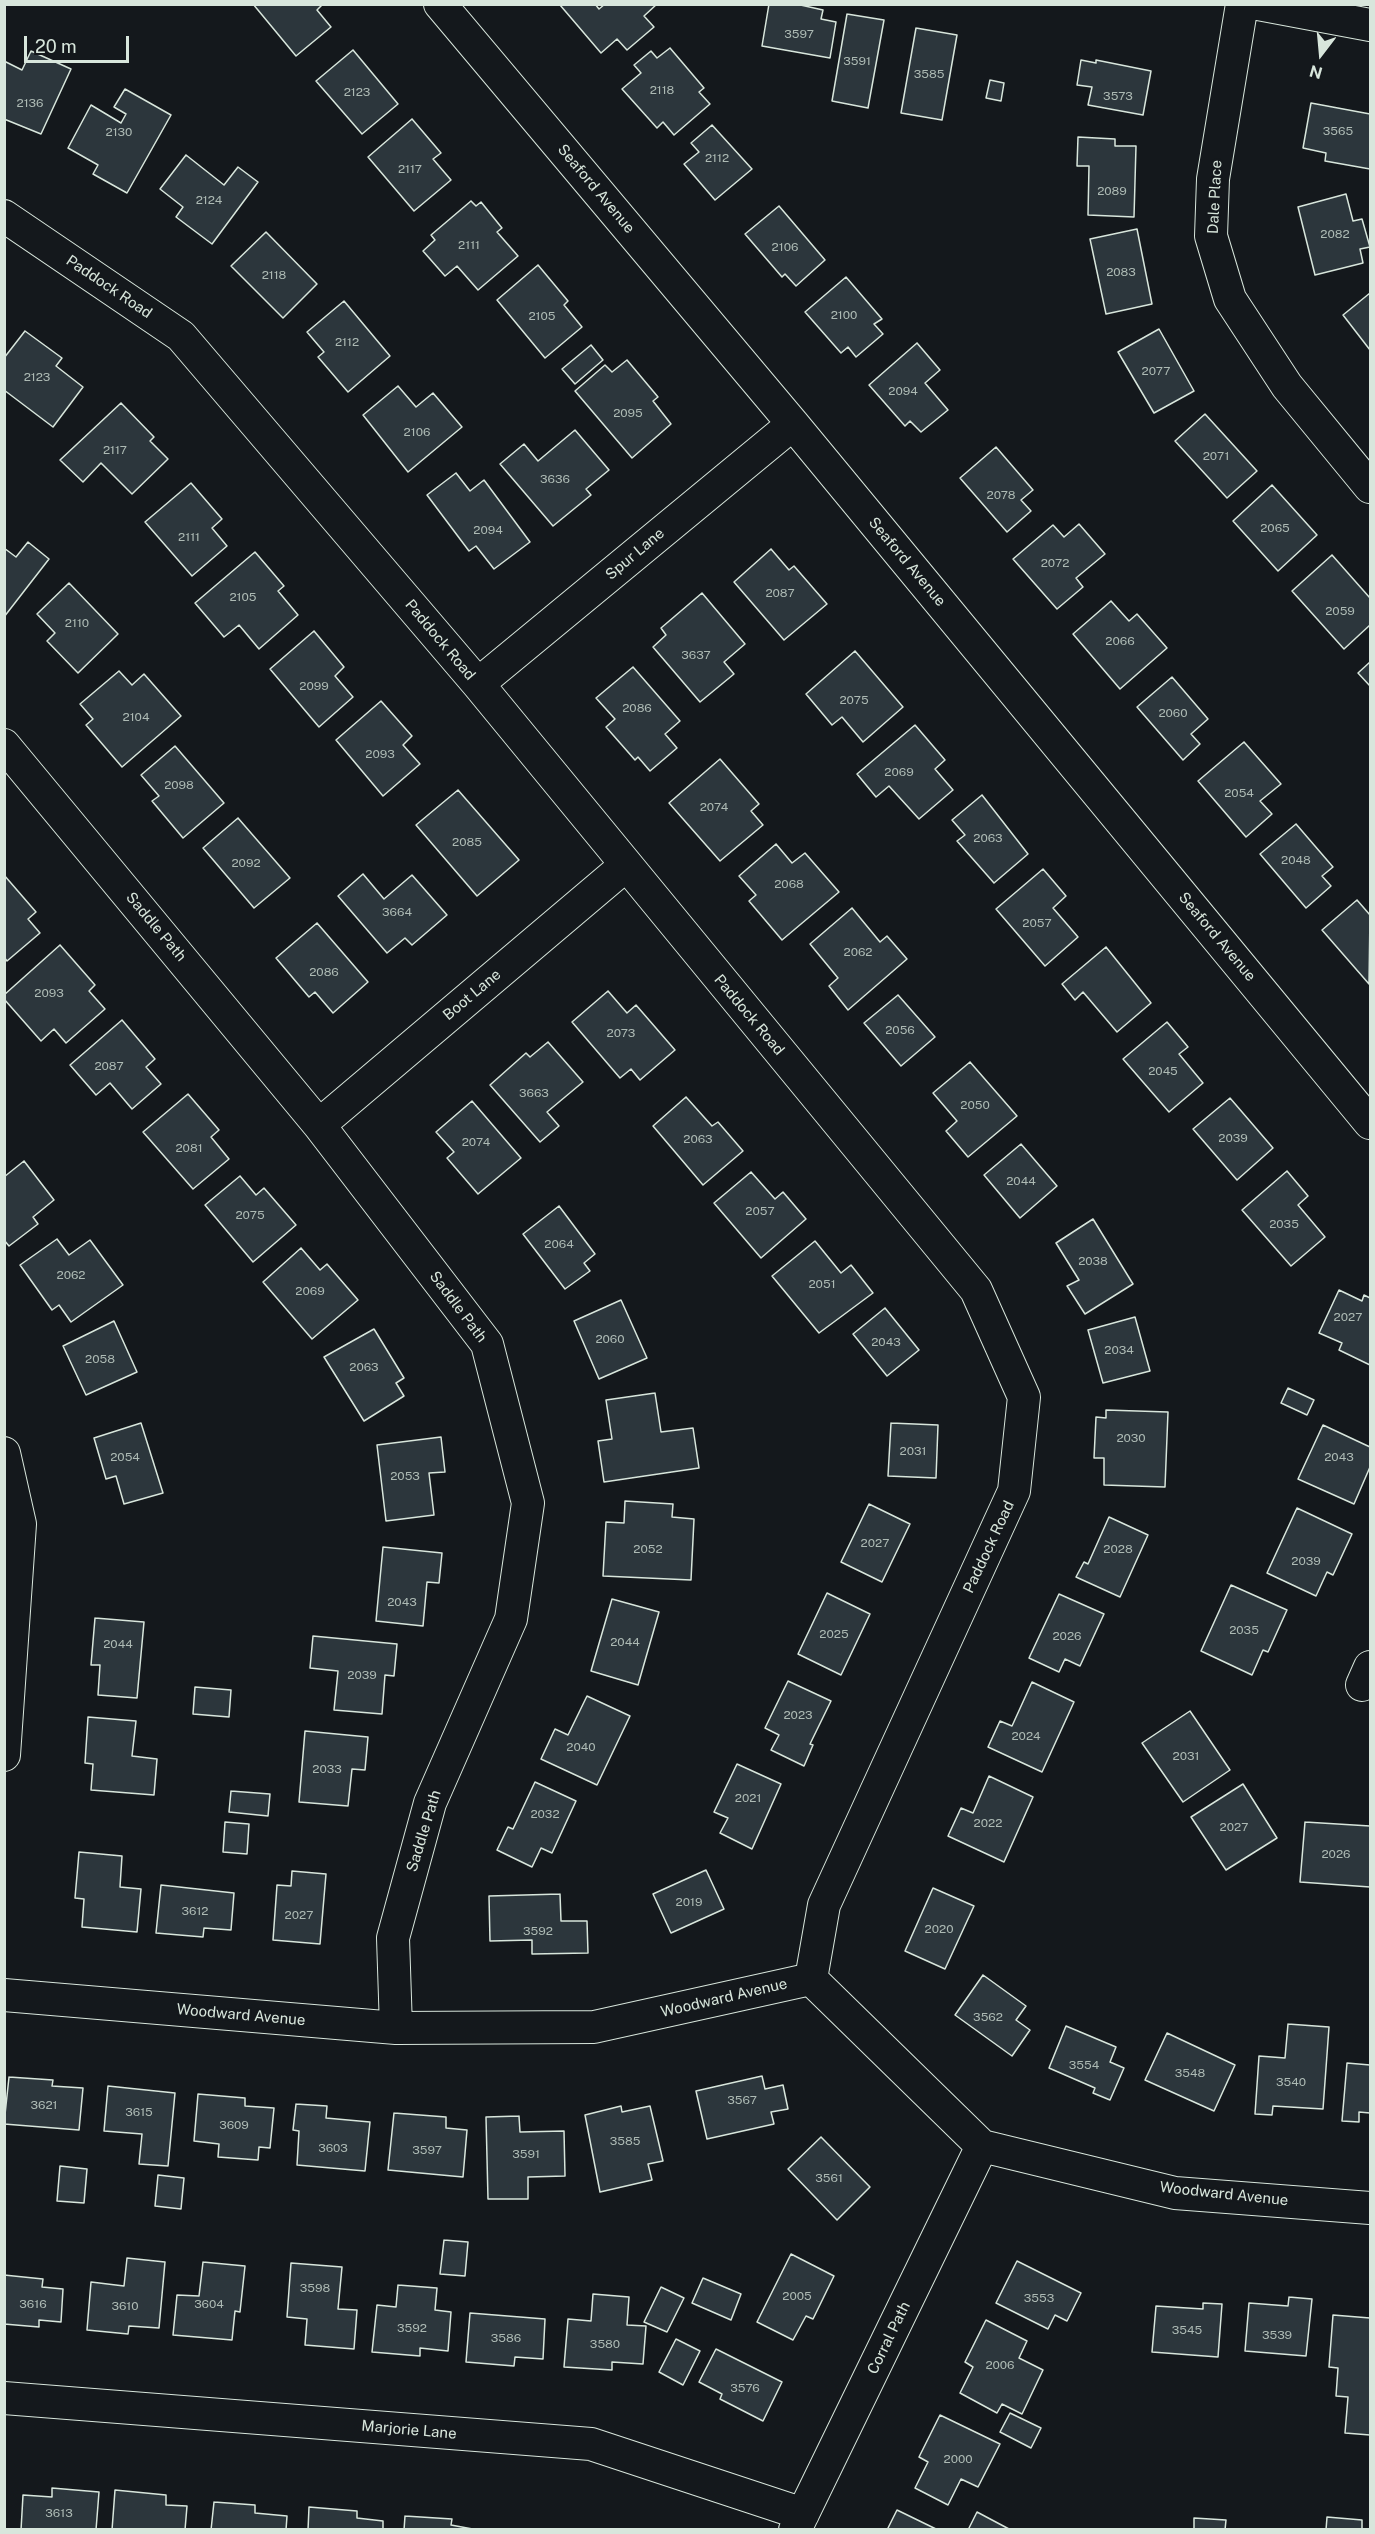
<!DOCTYPE html>
<html>
<head>
<meta charset="utf-8">
<style>
	body { margin:0 }
	#map { position:relative; width:1375px; height:2534px; overflow:hidden; background:#14181c; font-family:"Public Sans",sans-serif }
	canvas { display:block }
	.frame { position:absolute; inset:0; border:6px solid #d8e6dc; pointer-events:none }
	.north { position:absolute; left:1291px; top:24px; width:60px; height:60px; -webkit-text-stroke:4px #14181c; paint-order:stroke; rotate:196deg; font-size:16px; font-weight:700; line-height:24px; text-align:center; color:#d8e6dc }
	.north::after { content:''; display:block; margin:auto; width:21px; height:27px; background:#d8e6dc; clip-path:polygon(50% 0,100% 100%,50% 72%,0 100%) }
	.scale { position:absolute; left:24px; top:36px; width:105px; height:27px; box-sizing:border-box; border:3px solid #d8e6dc; border-top:0; padding-left:8px; font-size:18px; line-height:21px; white-space:nowrap; color:#d8e6dc; -webkit-text-stroke:4px #14181c; paint-order:stroke }
</style>
</head>
<body>
<div id="map">
<canvas width="1375" height="2534"></canvas>
<div class="frame"></div>
<div class="north">N</div>
<div class="scale">20 m</div>
</div>
<script>
const context = document.querySelector('canvas').getContext('2d');
context.lineJoin = 'round';
function paint(path, color) {
  context.fillStyle = color;
  context.fill(path, 'evenodd');
}
function shape(rows) {
  const path = new Path2D();
  for (const r of rows) {
    path.moveTo(r[0], r[1]);
    for (let i = 2; i < r.length; i += 2) path.lineTo(r[i], r[i + 1]);
  }
  return path;
}
function trace(path, color, width, dash) {
  context.strokeStyle = color;
  context.lineWidth = width;
  context.lineCap = dash ? 'butt' : 'round';
  context.setLineDash(dash || []);
  context.stroke(path);
}
function label(font, color, halo, rows, align = 'center') {
  context.font = font + ' "Public Sans",sans-serif';
  context.lineWidth = 4.5;
  context.setLineDash([]);
  context.textBaseline = 'middle';
  context.strokeStyle = halo;
  context.fillStyle = color;
  for (const [text, x, y, turn = 0] of rows) {
    context.save();
    context.translate(x, y);
    context.rotate((+turn || 0) * Math.PI / 180);
    context.textAlign = isNaN(turn) ? turn : align;
    if (halo) context.strokeText(text, 0, 0);
    context.fillText(text, 0, 0);
    context.restore();
  }
}
const building = shape([
	[253,4,323,4,317,10,331,27,296,56,253,4],
	[595,4,599,9,605,4,657,4,644,16,654,27,627,50,617,39,601,53,560,5,595,4],
	[769,4,796,4,823,10,821,19,836,22,830,58,762,46,769,4],
	[847,14,884,20,868,108,832,101,847,14],
	[916,28,957,35,942,120,901,113,916,28],
	[670,48,704,88,699,92,710,104,674,135,663,122,657,128,622,89,641,73,634,65,651,51,657,58,670,48],
	[353,50,398,104,362,134,316,81,353,50],
	[31,51,71,69,41,134,4,119,4,61,22,70,31,51],
	[1081,60,1096,63,1096,60,1151,71,1143,115,1088,105,1092,87,1077,85,1081,60],
	[990,80,1004,83,1001,101,986,98,990,80],
	[125,89,171,115,127,193,93,174,98,165,68,148,91,105,121,123,126,114,114,107,125,89],
	[1311,103,1370,114,1370,169,1325,161,1326,153,1303,148,1311,103],
	[412,119,441,153,433,159,451,180,414,211,368,157,412,119],
	[712,125,752,169,715,200,684,164,699,152,691,143,712,125],
	[1078,137,1115,139,1115,146,1136,146,1134,217,1088,215,1089,166,1077,166,1078,137],
	[186,155,224,185,238,167,258,182,212,244,176,217,183,207,160,189,186,155],
	[1346,194,1353,221,1362,219,1370,247,1360,249,1363,263,1315,275,1298,207,1346,194],
	[471,201,476,206,481,202,502,228,497,232,518,256,478,290,457,266,445,276,423,251,435,240,431,235,471,201],
	[779,206,825,260,796,286,785,274,782,277,745,234,779,206],
	[1137,229,1152,304,1106,314,1090,239,1137,229],
	[266,232,317,284,283,318,231,266,266,232],
	[538,265,568,301,564,305,582,327,545,358,497,300,538,265],
	[846,277,882,319,874,324,883,334,856,357,848,347,841,353,805,312,846,277],
	[1370,293,1370,350,1343,315,1370,293],
	[344,301,390,356,348,392,318,357,324,352,307,332,344,301],
	[1159,329,1194,391,1154,413,1118,352,1159,329],
	[25,331,62,358,56,366,83,387,53,427,4,390,4,358,25,331],
	[917,343,940,370,925,383,948,410,921,432,910,421,905,426,869,385,917,343],
	[591,345,603,360,575,384,562,369,591,345],
	[627,360,658,397,653,401,671,424,632,458,575,391,605,365,612,372,627,360],
	[398,386,416,407,433,393,462,427,408,472,363,415,398,386],
	[121,403,154,437,150,441,168,459,132,494,101,463,83,482,60,460,121,403],
	[1205,414,1257,471,1227,498,1175,441,1205,414],
	[575,430,609,470,586,489,591,495,553,526,500,464,524,444,538,461,575,430],
	[996,447,1033,490,1021,500,1031,511,1007,532,960,478,996,447],
	[456,473,470,491,484,480,530,542,494,569,476,546,469,551,427,495,456,473],
	[191,483,222,519,212,528,227,546,192,576,145,522,191,483],
	[1272,485,1317,535,1278,571,1233,521,1272,485],
	[1079,524,1105,554,1076,578,1083,587,1057,609,1013,559,1053,525,1064,537,1079,524],
	[28,542,49,559,4,617,4,548,16,557,28,542],
	[771,549,789,570,794,566,827,604,784,640,734,582,771,549],
	[255,552,284,586,278,591,298,615,259,649,239,625,224,637,195,603,255,552],
	[1332,555,1370,598,1370,625,1344,649,1292,591,1332,555],
	[69,583,118,634,78,673,47,641,55,633,37,614,69,583],
	[702,593,745,644,724,662,734,674,700,702,653,647,666,635,661,628,702,593],
	[1111,601,1129,621,1137,614,1167,648,1120,689,1073,634,1111,601],
	[314,631,344,667,335,676,353,697,319,727,270,669,314,631],
	[855,651,903,707,863,742,842,717,832,725,806,694,855,651],
	[1370,662,1370,686,1358,673,1370,662],
	[633,667,680,721,665,734,677,748,650,771,638,757,635,760,606,727,615,719,596,698,633,667],
	[119,671,132,685,144,674,181,716,122,767,86,725,93,719,80,704,119,671],
	[1172,677,1208,719,1191,734,1200,744,1183,760,1137,707,1172,677],
	[381,701,412,736,403,745,420,764,383,796,336,740,381,701],
	[915,725,945,760,935,769,953,790,919,819,889,786,876,797,857,774,915,725],
	[1244,742,1281,784,1260,801,1272,814,1246,837,1198,781,1244,742],
	[175,746,224,803,183,838,152,801,159,796,141,775,175,746],
	[720,759,759,804,751,811,763,825,720,861,669,803,720,759],
	[458,790,519,860,477,896,416,825,458,790],
	[982,795,1028,854,994,883,957,841,965,835,952,820,982,795],
	[238,818,290,878,254,908,203,848,238,818],
	[1296,824,1333,867,1322,876,1331,886,1306,908,1260,854,1296,824],
	[776,844,792,863,805,853,839,892,782,940,749,901,756,895,739,876,776,844],
	[1043,869,1066,896,1053,908,1078,937,1045,966,996,909,1043,869],
	[363,874,384,899,412,875,447,915,412,945,405,938,387,953,338,896,363,874],
	[4,875,36,912,28,919,40,933,7,961,4,957,4,875],
	[1357,900,1370,915,1369,984,1322,930,1357,900],
	[852,908,880,942,887,936,907,959,848,1010,829,986,838,978,810,944,852,908],
	[317,923,368,982,333,1013,315,992,309,997,276,958,317,923],
	[60,945,95,985,89,991,105,1009,66,1043,54,1029,41,1041,4,999,4,995,60,945],
	[1106,947,1151,1003,1117,1032,1083,992,1075,1000,1062,984,1106,947],
	[608,991,627,1013,636,1005,675,1050,640,1080,631,1069,620,1078,572,1022,608,991],
	[898,995,935,1037,901,1066,864,1023,898,995],
	[122,1020,155,1059,146,1067,161,1084,132,1109,110,1083,96,1095,70,1065,122,1020],
	[1167,1022,1188,1047,1179,1054,1203,1083,1169,1112,1123,1059,1167,1022],
	[548,1042,583,1082,547,1112,559,1126,540,1142,490,1085,526,1053,530,1057,548,1042],
	[970,1062,1017,1116,968,1157,946,1131,957,1121,933,1093,970,1062],
	[188,1094,219,1130,211,1137,229,1159,193,1189,143,1132,188,1094],
	[686,1097,712,1126,718,1122,743,1151,703,1185,653,1126,686,1097],
	[1230,1098,1273,1148,1237,1180,1193,1129,1230,1098],
	[472,1101,521,1158,478,1194,447,1158,454,1152,436,1132,472,1101],
	[1021,1144,1057,1186,1020,1218,984,1175,1021,1144],
	[24,1161,54,1200,33,1217,38,1224,9,1246,4,1240,4,1177,24,1161],
	[1287,1171,1308,1196,1298,1205,1325,1237,1291,1266,1242,1210,1287,1171],
	[751,1172,775,1199,783,1192,806,1219,761,1258,714,1203,751,1172],
	[240,1176,256,1195,264,1188,296,1225,253,1262,205,1205,240,1176],
	[559,1206,595,1254,584,1263,590,1271,565,1289,523,1234,559,1206],
	[1093,1219,1133,1284,1085,1314,1067,1286,1079,1280,1056,1243,1093,1219],
	[57,1239,69,1255,90,1240,123,1285,71,1322,59,1305,52,1310,20,1265,57,1239],
	[815,1241,841,1273,851,1265,873,1293,819,1333,772,1276,815,1241],
	[301,1248,320,1270,327,1264,358,1300,312,1339,263,1282,301,1248],
	[1339,1290,1362,1301,1364,1295,1370,1298,1370,1365,1339,1350,1342,1343,1319,1333,1339,1290],
	[621,1300,647,1358,599,1379,574,1321,621,1300],
	[885,1308,919,1350,887,1376,853,1334,885,1308],
	[1135,1317,1150,1371,1103,1383,1088,1330,1135,1317],
	[114,1321,137,1372,86,1395,63,1346,114,1321],
	[374,1329,404,1378,396,1383,404,1396,364,1421,324,1357,374,1329],
	[1288,1388,1314,1400,1307,1415,1281,1403,1288,1388],
	[655,1393,661,1432,693,1428,699,1468,604,1482,598,1441,612,1439,606,1400,655,1393],
	[1106,1410,1168,1412,1165,1487,1104,1485,1104,1458,1094,1458,1096,1417,1106,1418,1106,1410],
	[141,1423,163,1493,124,1504,116,1476,106,1479,94,1438,141,1423],
	[891,1423,938,1425,936,1478,888,1476,891,1423],
	[1323,1425,1370,1447,1370,1467,1354,1504,1298,1479,1323,1425],
	[441,1437,445,1472,429,1473,434,1515,386,1521,377,1445,441,1437],
	[625,1501,673,1504,672,1517,694,1519,691,1580,603,1576,606,1522,624,1523,625,1501],
	[869,1504,910,1524,882,1582,841,1562,869,1504],
	[1297,1508,1352,1534,1333,1575,1327,1572,1316,1596,1267,1573,1297,1508],
	[1109,1517,1148,1535,1120,1597,1076,1577,1084,1562,1088,1564,1109,1517],
	[383,1547,442,1553,439,1583,427,1582,423,1626,376,1621,383,1547],
	[1231,1585,1287,1610,1268,1652,1263,1650,1252,1675,1201,1651,1231,1585],
	[827,1593,870,1614,841,1675,798,1654,827,1593],
	[1059,1594,1104,1614,1080,1666,1065,1659,1059,1672,1029,1658,1059,1594],
	[612,1599,659,1612,638,1685,591,1671,612,1599],
	[95,1618,144,1622,137,1698,98,1695,100,1665,91,1665,95,1618],
	[313,1636,397,1644,394,1676,385,1675,382,1714,334,1710,338,1671,310,1668,313,1636],
	[788,1681,831,1701,810,1744,813,1745,804,1766,771,1750,779,1735,765,1728,788,1681],
	[1032,1682,1074,1702,1042,1772,988,1747,1000,1721,1012,1726,1032,1682],
	[195,1687,231,1690,229,1717,193,1714,195,1687],
	[587,1696,630,1716,597,1785,541,1759,555,1729,568,1735,587,1696],
	[1190,1711,1230,1770,1183,1802,1142,1743,1190,1711],
	[88,1717,136,1721,132,1756,157,1759,154,1795,91,1790,93,1764,85,1763,88,1717],
	[305,1731,368,1737,365,1770,352,1769,348,1806,299,1802,305,1731],
	[737,1764,781,1784,752,1849,720,1833,728,1818,714,1812,737,1764],
	[989,1776,1033,1797,1004,1862,948,1836,961,1808,973,1813,989,1776],
	[535,1782,576,1801,552,1853,541,1848,532,1867,497,1850,508,1827,513,1829,535,1782],
	[1243,1784,1277,1838,1226,1870,1191,1817,1243,1784],
	[231,1791,270,1794,268,1816,229,1812,231,1791],
	[225,1822,249,1824,247,1854,223,1852,225,1822],
	[1305,1822,1370,1826,1370,1887,1300,1882,1305,1822],
	[79,1852,122,1856,120,1887,141,1889,137,1932,82,1927,84,1899,75,1898,79,1852],
	[706,1870,724,1909,671,1933,653,1894,706,1870],
	[292,1871,326,1874,320,1944,273,1940,277,1885,291,1886,292,1871],
	[161,1885,234,1893,231,1930,204,1928,203,1937,156,1933,161,1885],
	[933,1888,974,1906,945,1969,905,1951,933,1888],
	[560,1894,561,1921,587,1921,588,1953,532,1954,532,1940,490,1941,489,1896,560,1894],
	[983,1975,1026,2006,1016,2020,1030,2030,1012,2056,955,2015,983,1975],
	[1288,2024,1329,2027,1323,2109,1273,2106,1272,2115,1255,2114,1259,2056,1285,2058,1288,2024],
	[1066,2026,1116,2047,1110,2062,1124,2068,1110,2100,1093,2093,1095,2088,1049,2068,1066,2026],
	[1167,2033,1235,2065,1214,2111,1145,2080,1167,2033],
	[1347,2063,1370,2065,1370,2113,1359,2112,1359,2122,1342,2121,1347,2063],
	[762,2076,765,2089,783,2085,788,2109,771,2112,774,2124,707,2139,696,2091,762,2076],
	[9,2077,53,2080,52,2086,83,2088,79,2130,4,2124,9,2077],
	[108,2086,175,2093,168,2166,139,2164,142,2134,104,2131,108,2086],
	[198,2094,245,2098,245,2106,274,2108,270,2148,259,2147,258,2160,218,2157,219,2144,194,2141,198,2094],
	[296,2104,327,2106,326,2118,370,2122,365,2171,297,2165,299,2131,293,2130,296,2104],
	[621,2106,622,2112,650,2106,663,2161,648,2164,652,2180,600,2192,585,2115,621,2106],
	[394,2113,446,2117,446,2128,467,2130,463,2177,388,2170,394,2113],
	[519,2116,520,2132,564,2131,565,2176,528,2177,528,2199,488,2199,486,2117,519,2116],
	[821,2137,870,2187,837,2220,788,2169,821,2137],
	[60,2166,87,2169,84,2203,57,2201,60,2166],
	[158,2175,184,2178,181,2209,155,2206,158,2175],
	[444,2240,468,2242,465,2276,440,2274,444,2240],
	[791,2254,834,2276,813,2319,806,2316,793,2340,757,2322,791,2254],
	[127,2258,165,2262,159,2328,129,2326,128,2334,87,2330,91,2282,124,2286,127,2258],
	[1017,2261,1081,2293,1067,2321,1055,2315,1048,2329,996,2303,1017,2261],
	[203,2262,245,2266,240,2312,235,2311,232,2340,173,2335,177,2295,199,2296,203,2262],
	[291,2263,342,2267,338,2309,357,2310,354,2349,305,2345,307,2319,287,2317,291,2263],
	[4,2275,43,2279,42,2287,63,2289,61,2322,39,2320,39,2327,4,2324,4,2275],
	[703,2278,741,2294,731,2320,692,2303,703,2278],
	[398,2285,437,2288,435,2310,451,2312,448,2351,420,2348,420,2356,372,2352,377,2305,396,2307,398,2285],
	[661,2287,684,2298,667,2332,644,2322,661,2287],
	[593,2294,629,2297,627,2325,646,2326,643,2364,612,2362,612,2370,564,2367,568,2319,591,2321,593,2294],
	[1289,2297,1312,2299,1306,2356,1245,2351,1249,2303,1288,2306,1289,2297],
	[1203,2303,1222,2304,1218,2357,1152,2352,1156,2306,1203,2309,1203,2303],
	[470,2313,545,2319,543,2359,515,2357,514,2366,466,2362,470,2313],
	[1333,2315,1370,2318,1370,2435,1345,2433,1348,2397,1336,2396,1338,2368,1329,2367,1333,2315],
	[986,2320,1027,2341,1019,2358,1043,2370,1022,2414,1002,2404,997,2413,960,2393,973,2367,965,2362,986,2320],
	[676,2339,700,2351,683,2385,659,2372,676,2339],
	[716,2349,782,2382,763,2421,720,2399,722,2394,699,2382,716,2349],
	[1010,2413,1041,2428,1031,2448,1000,2432,1010,2413],
	[940,2415,1000,2444,978,2487,961,2479,948,2505,915,2488,928,2462,919,2457,940,2415],
	[52,2488,99,2492,96,2530,21,2530,23,2495,52,2497,52,2488],
	[115,2490,166,2495,166,2505,187,2506,185,2530,112,2530,115,2490],
	[214,2502,255,2505,255,2513,287,2516,286,2530,211,2530,214,2502],
	[309,2507,357,2511,357,2518,383,2521,383,2530,308,2530,309,2507],
	[897,2510,936,2529,887,2530,897,2510],
	[977,2512,1009,2529,1009,2530,968,2530,977,2512],
	[405,2516,452,2519,451,2525,478,2530,404,2530,405,2516],
	[1327,2517,1362,2520,1362,2530,1326,2530,1327,2517],
	[1194,2518,1226,2520,1225,2530,1194,2530,1194,2518]
]);
const street = shape([
	[440,4,793,424,1370,1123],
	[1242,4,1213,179,1211,236,1230,299,1287,386,1370,487],
	[1258,4,1370,25],
	[4,216,181,336,478,684,976,1290,1024,1397,1014,1491,824,1905,811,1979],
	[478,684,793,424],
	[4,745,319,1125,487,1344,528,1503,511,1619,430,1803,393,1938,396,2028],
	[319,1125,625,866],
	[4,1453,20,1524,4,1755],
	[1362,1685,1370,1667],
	[4,1995,396,2028,594,2027,811,1979,982,2146,1175,2193,1370,2208],
	[4,2398,591,2444,803,2514],
	[795,2530,982,2146]
]);
const numberNames = [
	["3597",799,34],
	["3591",857,61],
	["3585",929,74],
	["2118",662,90],
	["2123",357,92],
	["3573",1118,96],
	["2136",30,103],
	["3565",1338,131],
	["2130",119,132],
	["2112",717,158],
	["2117",410,169],
	["2089",1112,191],
	["2124",209,200],
	["2082",1335,234],
	["2111",469,245],
	["2106",785,247],
	["2083",1121,272],
	["2118",274,275],
	["2100",844,315],
	["2105",542,316],
	["2112",347,342],
	["2077",1156,371],
	["2123",37,377],
	["2094",903,391],
	["2095",628,413],
	["2106",417,432],
	["2117",115,450],
	["2071",1216,456],
	["3636",555,479],
	["2078",1001,495],
	["2065",1275,528],
	["2094",488,530],
	["2111",189,537],
	["2072",1055,563],
	["2087",780,593],
	["2105",243,597],
	["2059",1340,611],
	["2110",77,623],
	["2066",1120,641],
	["3637",696,655],
	["2099",314,686],
	["2075",854,700],
	["2086",637,708],
	["2060",1173,713],
	["2104",136,717],
	["2093",380,754],
	["2069",899,772],
	["2098",179,785],
	["2054",1239,793],
	["2074",714,807],
	["2063",988,838],
	["2085",467,842],
	["2048",1296,860],
	["2092",246,863],
	["2068",789,884],
	["3664",397,912],
	["2057",1037,923],
	["2062",858,952],
	["2086",324,972],
	["2093",49,993],
	["2056",900,1030],
	["2073",621,1033],
	["2087",109,1066],
	["2045",1163,1071],
	["3663",534,1093],
	["2050",975,1105],
	["2039",1233,1138],
	["2063",698,1139],
	["2074",476,1142],
	["2081",189,1148],
	["2044",1021,1181],
	["2057",760,1211],
	["2075",250,1215],
	["2035",1284,1224],
	["2064",559,1244],
	["2038",1093,1261],
	["2062",71,1275],
	["2051",822,1284],
	["2069",310,1291],
	["2027",1348,1317],
	["2060",610,1339],
	["2043",886,1342],
	["2034",1119,1350],
	["2058",100,1359],
	["2063",364,1367],
	["2030",1131,1438],
	["2031",913,1451],
	["2054",125,1457],
	["2043",1339,1457],
	["2053",405,1476],
	["2027",875,1543],
	["2052",648,1549],
	["2028",1118,1549],
	["2039",1306,1561],
	["2043",402,1602],
	["2035",1244,1630],
	["2025",834,1634],
	["2026",1067,1636],
	["2044",625,1642],
	["2044",118,1644],
	["2039",362,1675],
	["2023",798,1715],
	["2024",1026,1736],
	["2040",581,1747],
	["2031",1186,1756],
	["2033",327,1769],
	["2021",748,1798],
	["2032",545,1814],
	["2022",988,1823],
	["2027",1234,1827],
	["2026",1336,1854],
	["2019",689,1902],
	["3612",195,1911],
	["2027",299,1915],
	["2020",939,1929],
	["3592",538,1931],
	["3562",988,2017],
	["3554",1084,2065],
	["3548",1190,2073],
	["3540",1291,2082],
	["3567",742,2100],
	["3621",44,2105],
	["3615",139,2112],
	["3609",234,2125],
	["3585",625,2141],
	["3603",333,2148],
	["3597",427,2150],
	["3591",526,2154],
	["3561",829,2178],
	["3598",315,2288],
	["2005",797,2296],
	["3553",1039,2298],
	["3616",33,2304],
	["3604",209,2304],
	["3610",125,2306],
	["3592",412,2328],
	["3545",1187,2330],
	["3539",1277,2335],
	["3586",506,2338],
	["3580",605,2344],
	["2006",1000,2365],
	["3576",745,2388],
	["2000",958,2459],
	["3613",59,2513]
];
const streetNames = [
	["Seaford Avenue",596,189,50],
	["Dale Place",1215,197,-87],
	["Paddock Road",109,287,34],
	["Spur Lane",635,554,-40],
	["Seaford Avenue",907,562,50],
	["Paddock Road",440,640,50],
	["Saddle Path",156,927,50],
	["Seaford Avenue",1217,937,50],
	["Boot Lane",472,995,-40],
	["Paddock Road",749,1015,50],
	["Saddle Path",458,1307,53],
	["Paddock Road",989,1547,-65],
	["Saddle Path",424,1831,-73],
	["Woodward Avenue",724,1998,-13],
	["Woodward Avenue",241,2015,5],
	["Woodward Avenue",1224,2194,6],
	["Corral Path",889,2338,-64],
	["Marjorie Lane",409,2430,5]
];
paint(building, '#2c363c');
trace(building, '#d8e6dc', 1.5);
trace(street, '#d8e6dc', 34);
trace(street, '#14181c', 32);
label('12px', '#adbab4', null, numberNames);
label('15px', '#d8e6dc', '#14181c', streetNames);
</script>
</body>
</html>
